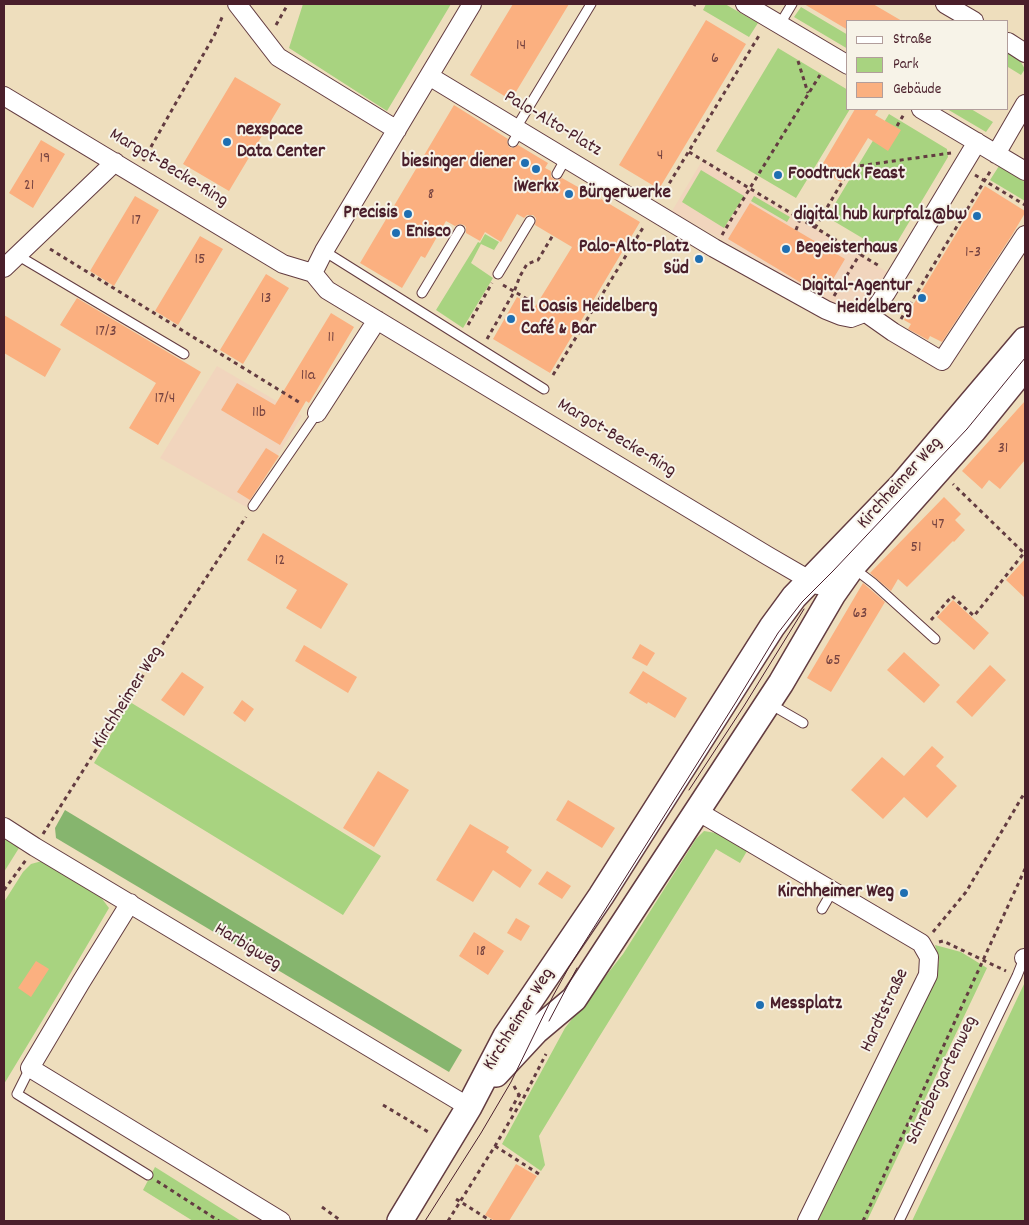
<!DOCTYPE html>
<html>
<head>
<meta charset="utf-8">
<style>
	body { margin:0 }
	#map { position:relative; width:1029px; height:1225px; overflow:hidden; background:#eedebd; font-family:Dekko,sans-serif }
	canvas { display:block }
	.frame { position:absolute; inset:0; border:5px solid #4a1f2b; pointer-events:none }
	.legend { position:absolute; left:846px; top:20px; width:162px; height:90px; box-sizing:border-box; background:#f7f3e8; border:1px solid #b29e9c; margin:0; padding:6px 9px; list-style:none; font-size:15px; color:#4a1f2b }
	.legend li { display:flex; align-items:center; gap:10px; height:25px }
	.legend b { width:25px; border:1px solid #b29e9c }
</style>
</head>
<body>
<div id="map">
<canvas width="1029" height="1225"></canvas>
<div class="frame"></div>
<ul class="legend">
<li><b style="height:6px;background:#fff"></b>Straße</li>
<li><b style="height:14px;background:#a8d380"></b>Park</li>
<li><b style="height:14px;background:#fbb080"></b>Gebäude</li>
</ul>
</div>
<script>
const context = document.querySelector('canvas').getContext('2d');
context.lineJoin = 'round';
function paint(path, color) {
  context.fillStyle = color;
  context.fill(path, 'evenodd');
}
function shape(rows) {
  const path = new Path2D();
  for (const r of rows) {
    path.moveTo(r[0], r[1]);
    for (let i = 2; i < r.length; i += 2) path.lineTo(r[i], r[i + 1]);
  }
  return path;
}
function trace(path, color, width, dash) {
  context.strokeStyle = color;
  context.lineWidth = width;
  context.lineCap = dash ? 'butt' : 'round';
  context.setLineDash(dash || []);
  context.stroke(path);
}
function label(font, color, halo, rows, align = 'center') {
  context.font = font + ' Dekko,sans-serif';
  context.lineWidth = 4;
  context.setLineDash([]);
  context.textBaseline = 'middle';
  context.strokeStyle = halo;
  context.fillStyle = color;
  for (const [text, x, y, turn = 0] of rows) {
    context.save();
    context.translate(x, y);
    context.rotate((+turn || 0) * Math.PI / 180);
    context.textAlign = isNaN(turn) ? turn : align;
    if (halo) context.strokeText(text, 0, 0);
    context.fillText(text, 0, 0);
    context.restore();
  }
}
const built = shape([
	[702,161,889,273,872,301,851,314,672,211],
	[217,366,302,416,246,507,160,458]
]);
const green = shape([
	[303,4,451,4,387,111,289,48],
	[706,4,725,4,758,23,749,37,703,10],
	[801,7,848,35,848,49,794,17],
	[778,48,848,90,848,109,850,109,796,198,716,151],
	[1008,53,1019,59,1025,69,1021,75,1008,67],
	[947,109,971,109,993,122,986,132],
	[889,114,947,149,948,157,893,249,884,251,827,217],
	[999,166,1025,182,1025,201,990,180],
	[701,170,744,196,724,228,682,202],
	[754,196,790,217,787,222,751,201],
	[485,234,499,242,494,250,481,244,471,263,493,278,463,328,436,310,478,242,480,243],
	[130,702,381,856,343,915,94,763],
	[704,831,716,833,747,851,740,863,716,849,596,1042,539,1136,545,1165,541,1171,502,1144,565,1028,623,954,696,839],
	[4,838,19,848,4,872],
	[42,861,100,896,109,908,62,988,4,1084,4,902,23,872,31,864],
	[935,945,961,952,987,968,867,1221,818,1221,934,982,939,961],
	[1025,982,1025,1221,912,1221],
	[155,1167,241,1221,193,1221,143,1190]
]);
const forest = shape([
	[65,810,462,1050,449,1072,56,838,55,828]
]);
const building = shape([
	[513,4,569,4,511,100,470,75],
	[804,4,873,4,902,21,848,21,848,30],
	[706,20,746,44,659,189,619,165],
	[235,77,281,104,229,191,183,164],
	[454,105,508,139,507,142,509,147,513,148,518,145,548,163,545,168,551,171,551,177,554,179,558,180,562,178,601,200,601,199,640,222,550,373,493,339,517,297,535,307,572,247,535,225,536,218,533,215,527,215,524,218,517,214,501,242,485,232,480,241,466,233,466,227,464,225,460,224,455,226,446,221,425,258,421,256,402,288,360,263],
	[855,109,879,109,875,115,901,130,888,151,868,138,841,182,819,170],
	[41,140,65,154,33,208,9,193],
	[985,186,1025,211,1025,213,1012,235,942,342,930,336,928,340,908,329,911,324,904,320],
	[135,196,159,210,114,286,90,271],
	[750,203,845,259,823,296,728,239],
	[200,236,223,249,178,325,155,311],
	[266,274,289,288,243,364,220,350],
	[77,298,201,372,158,445,129,428,156,383,60,325],
	[331,313,354,327,309,403,306,401,280,445,221,410,237,383,275,405],
	[4,315,61,349,45,377,4,353],
	[1025,401,1025,460,1000,489,989,480,982,489,962,471],
	[266,448,279,456,250,500,237,492],
	[944,497,961,514,955,520,965,530,954,542,953,541,907,587,898,579,891,591,870,573],
	[263,533,348,584,321,629,286,608,297,590,247,560],
	[1025,559,1025,598,1006,580],
	[863,583,885,602,831,692,807,678],
	[953,600,989,633,974,650,937,617],
	[640,644,655,653,647,666,632,658],
	[304,645,357,677,348,693,295,661],
	[904,652,940,685,924,703,887,670],
	[990,665,1006,680,972,717,956,702],
	[643,671,687,698,675,718,648,702,647,704,629,693],
	[182,672,204,687,184,716,161,700],
	[242,700,254,709,245,722,233,713],
	[932,746,944,757,936,766,957,786,927,818,904,797,883,819,851,790,882,757,904,776],
	[378,771,409,790,374,847,343,828],
	[568,800,615,828,602,848,556,820],
	[470,824,509,847,506,852,532,870,520,888,493,870,473,902,436,880],
	[547,871,571,886,562,899,538,884],
	[516,918,530,926,521,941,507,933],
	[474,932,504,951,488,975,459,956],
	[36,961,49,969,31,997,18,988],
	[516,1164,537,1176,509,1221,495,1221,485,1215]
]);
const path = shape([
	[694,6,695,4],
	[276,25,288,4],
	[798,61,808,93],
	[897,126,904,114],
	[689,152,881,267],
	[143,161,215,34,223,15],
	[975,175,1025,205],
	[661,197,760,34],
	[815,228,851,167,951,153],
	[796,230,800,219],
	[722,235,750,188,820,75],
	[50,249,302,404],
	[503,285,534,303],
	[834,296,860,254],
	[901,319,991,170],
	[468,325,492,283],
	[487,339,514,292,520,276,527,264,538,260,553,235],
	[553,375,644,226],
	[931,620,952,596,974,616,1024,553,953,484],
	[43,834,166,639,246,517],
	[4,890,26,860],
	[933,932,966,892,1025,792],
	[939,942,943,941,1006,971],
	[514,1086,519,1095,524,1097],
	[383,1105,430,1133],
	[510,1111,519,1095],
	[495,1146,539,1174],
	[157,1181,219,1221],
	[456,1199,491,1221],
	[322,1207,340,1220,340,1221],
	[448,1221,495,1146,524,1097,546,1054],
	[863,1221,1025,869]
]);
const lane = shape([
	[780,24,792,4],
	[516,128,591,4],
	[513,142,520,130],
	[557,174,566,158],
	[324,251,544,389],
	[17,255,184,354],
	[498,274,530,221],
	[422,293,460,230],
	[253,506,317,413],
	[852,567,873,583,935,639],
	[770,704,803,723],
	[822,909,833,890],
	[30,1068,17,1094,148,1175],
	[899,1221,1017,976,1025,956]
]);
const street = shape([
	[237,4,278,57,397,130],
	[745,4,848,65],
	[945,4,974,21],
	[1008,42,1025,53],
	[429,76,714,248,826,310,841,316,851,318,875,309,886,293,977,142],
	[4,96,283,264,313,273,327,290,768,556,818,585],
	[921,109,1025,171],
	[996,154,1025,104],
	[4,268,115,162],
	[313,273,324,251,472,4],
	[866,313,893,332,942,361,1025,235],
	[317,413,377,320],
	[697,811,921,943,929,957,928,975,807,1221],
	[4,827,35,847,469,1107],
	[130,903,81,982,30,1068,281,1221],
	[1024,958,1025,959]
]);
const secondary = shape([
	[496,1074,536,1031,574,999,781,683,833,594,852,567,974,430,1025,367],
	[400,1221,469,1107,506,1036,601,896,772,627,794,597,901,486,1025,340]
]);
const tram = shape([
	[689,790,744,706,804,609],
	[549,1021,577,968],
	[425,1221,481,1133,511,1082,553,996,569,967,736,702,778,633,802,602,833,571,967,429,1025,358]
]);
const markers = [
	[227,142,5,"#1f6fb2"],
	[525,163,5,"#1f6fb2"],
	[536,169,5,"#1f6fb2"],
	[778,175,5,"#1f6fb2"],
	[569,194,5,"#1f6fb2"],
	[408,214,5,"#1f6fb2"],
	[977,216,5,"#1f6fb2"],
	[396,233,5,"#1f6fb2"],
	[786,249,5,"#1f6fb2"],
	[699,259,5,"#1f6fb2"],
	[922,298,5,"#1f6fb2"],
	[511,319,5,"#1f6fb2"],
	[904,893,5,"#1f6fb2"],
	[760,1005,5,"#1f6fb2"]
];
const numberNames = [
	["14",521,47],
	["6",715,60],
	["4",660,157],
	["19",45,160],
	["21",29,187],
	["8",431,196],
	["17",136,222],
	["1-3",973,254],
	["15",200,261],
	["13",266,300],
	["17/3",106,333],
	["11",331,339],
	["11a",308,377],
	["17/4",165,400],
	["11b",259,414],
	["31",1003,450],
	["47",938,526],
	["51",916,549],
	["12",280,562],
	["63",860,615],
	["65",833,662],
	["18",481,953]
];
const streetNames = [
	["Palo-Alto-Platz",552,125,31],
	["Margot-Becke-Ring",168,169,31],
	["Margot-Becke-Ring",616,439,31],
	["Kirchheimer Weg",901,484,-48],
	["Kirchheimer Weg",129,698,-58],
	["Harbigweg",247,948,31],
	["Hardtstraße",886,1011,-65],
	["Kirchheimer Weg",520,1020,-58],
	["Schrebergartenweg",943,1081,-64]
];
const poiNames = [
	["nexspace",237,131],
	["Data Center",237,153],
	["biesinger diener",515,163,"right"],
	["Foodtruck Feast",788,175],
	["iWerkx",536,188,"center"],
	["Bürgerwerke",579,194],
	["Precisis",398,214,"right"],
	["digital hub kurpfalz@bw",967,216,"right"],
	["Enisco",406,233],
	["Palo-Alto-Platz",689,248,"right"],
	["Süd",689,270,"right"],
	["Begeisterhaus",796,249],
	["Digital-Agentur",912,287,"right"],
	["Heidelberg",912,309,"right"],
	["El Oasis Heidelberg",521,308],
	["Café & Bar",521,330],
	["Kirchheimer Weg",894,893,"right"],
	["Messplatz",770,1005]
];
paint(built, '#f1d5bd');
paint(green, '#a8d380');
paint(forest, '#86b56e');
paint(building, '#fbb080');
trace(lane, '#633c41', 11);
trace(street, '#633c41', 20);
trace(secondary, '#633c41', 28);
trace(path, '#633c41', 3, [4, 4]);
trace(lane, '#fff', 9);
trace(street, '#fff', 18);
trace(secondary, '#fff', 25);
trace(tram, '#4a1f2b', 1);
for (const [x, y, r, color] of markers) {
  const dot = new Path2D();
  dot.arc(x, y, r, 0, 2 * Math.PI);
  context.fillStyle = color;
  context.fill(dot);
  trace(dot, '#f7f3e8', 2);
}
label('16px', '#764340', null, numberNames);
label('19px', '#4a1f2b', '#f7f3e8', streetNames);
label('bold 19px', '#4a1f2b', '#f7f3e8', poiNames, 'left');
</script>
</body>
</html>
